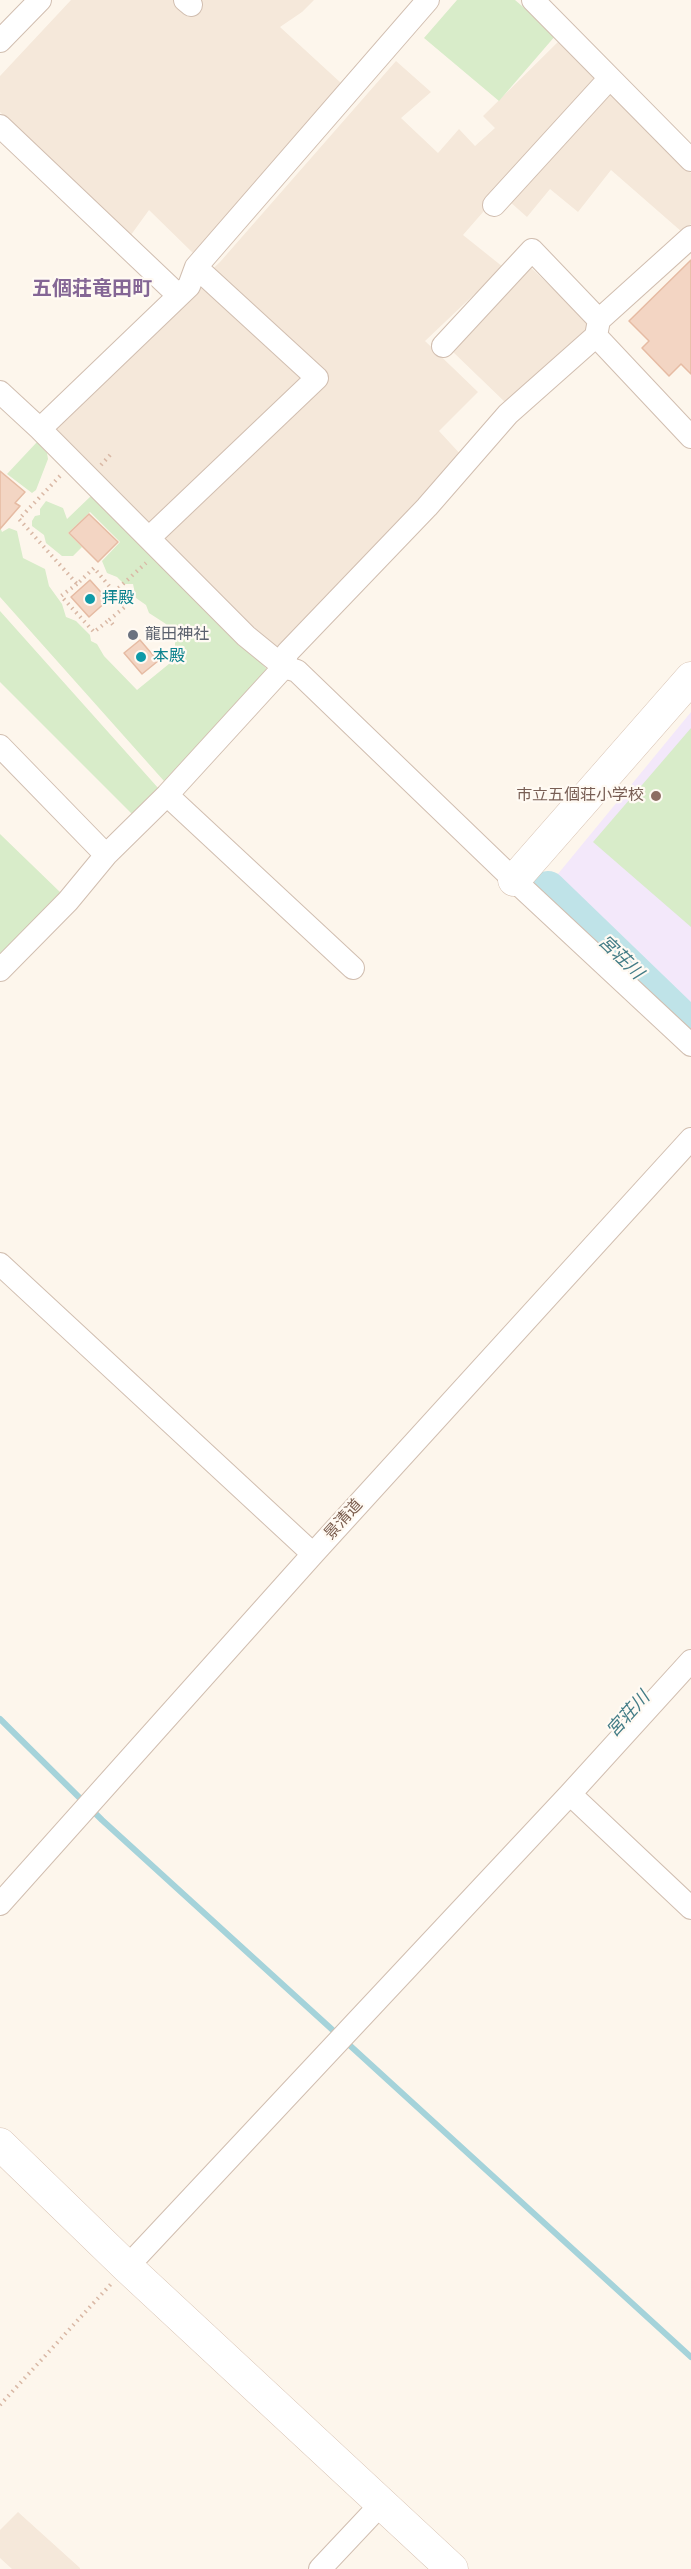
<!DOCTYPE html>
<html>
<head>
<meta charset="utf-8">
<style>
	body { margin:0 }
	canvas { display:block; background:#fdf6ec }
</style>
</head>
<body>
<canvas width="691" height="2569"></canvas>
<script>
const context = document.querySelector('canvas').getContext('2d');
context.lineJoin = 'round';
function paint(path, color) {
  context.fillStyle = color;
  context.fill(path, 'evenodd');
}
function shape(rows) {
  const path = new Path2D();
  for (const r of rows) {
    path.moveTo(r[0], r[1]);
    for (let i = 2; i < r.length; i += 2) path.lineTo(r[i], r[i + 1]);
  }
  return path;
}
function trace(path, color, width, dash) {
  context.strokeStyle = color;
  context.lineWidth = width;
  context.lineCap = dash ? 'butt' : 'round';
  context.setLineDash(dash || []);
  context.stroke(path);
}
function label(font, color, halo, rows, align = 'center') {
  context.font = font + ' "Roboto Condensed","Noto Sans JP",sans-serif';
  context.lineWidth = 4.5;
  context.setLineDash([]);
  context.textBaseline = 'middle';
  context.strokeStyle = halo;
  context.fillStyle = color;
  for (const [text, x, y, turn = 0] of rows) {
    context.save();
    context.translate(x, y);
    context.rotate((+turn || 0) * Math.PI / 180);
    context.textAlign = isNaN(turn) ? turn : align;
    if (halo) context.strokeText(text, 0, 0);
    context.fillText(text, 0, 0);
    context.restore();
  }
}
const residential = shape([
	[71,0,314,0,302,12,280,27,341,83,194,254,149,210,128,239,0,112,0,76],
	[561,39,600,78,463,235,503,267,425,341,478,392,439,431,463,457,280,653,48,427,220,262,396,61,431,92,401,118,438,153,459,129,475,146,495,128,483,116],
	[609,87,691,173,691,224,682,232,611,170,578,212,550,189,527,217,509,201],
	[527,264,591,325,507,404,452,351],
	[18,2512,80,2568,80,2569,12,2569,0,2558,0,2530]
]);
const education = shape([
	[691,712,691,1012,553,880]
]);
const green = shape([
	[457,0,515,0,556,35,499,101,424,38],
	[37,442,47,453,48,459,36,490,32,493,7,474],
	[92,495,267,669,164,781,0,597,0,527,2,532,9,528,17,531,23,558,45,569,49,586,62,604,66,617,76,621,90,635,91,641,97,644,104,656,137,690,175,659,175,642,166,624,149,613,146,605,136,598,133,584,124,584,117,577,107,573,102,561,120,542,90,512,68,533,82,547,73,556,62,556,46,543,44,535,32,526,32,521,35,516,40,515,40,509,46,501,63,508,67,519],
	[0,611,159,789,132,814,0,682],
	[691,728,691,927,593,842],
	[0,834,61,893,0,956]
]);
const stream = shape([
	[0,1719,102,1820,337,2034],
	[345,2041,691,2357]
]);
const river = shape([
	[548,889,691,1027]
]);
const building = shape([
	[691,260,691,374,681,364,669,376,642,348,649,341,629,321,691,260],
	[0,471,25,492,15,503,20,506,0,529,0,471],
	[89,514,118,542,98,562,69,533,89,514],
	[90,580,108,600,89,617,71,597,90,580],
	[140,640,158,661,142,674,124,653,140,640]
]);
const path = shape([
	[101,465,111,454],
	[60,476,19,519,77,584,94,568,126,606,109,620,114,626],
	[77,584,61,596,94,632,109,620],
	[114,592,146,563],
	[0,2405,111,2284]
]);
const street = shape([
	[185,0,191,5],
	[533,0,691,160],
	[0,41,40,0],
	[0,126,178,295],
	[494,205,609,79],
	[596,336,691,437],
	[443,346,532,250,599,320],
	[0,392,40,429,246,636,284,667,297,671,514,880,691,1045],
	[40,429,189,286,196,267,428,0],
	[149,538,317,378,196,267],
	[0,746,106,855],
	[167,795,353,968],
	[0,970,68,901,106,855,167,795,284,667,287,653,427,507,508,414,596,336,599,320,691,237],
	[0,1264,313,1554],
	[570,1794,691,1908],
	[0,1904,313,1554,691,1139],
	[127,2267,570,1794,691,1661],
	[320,2569,383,2502]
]);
const secondary = shape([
	[514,880,691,678],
	[0,2144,127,2267,452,2569]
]);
const markers = [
	[90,599,6,"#0f9aa8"],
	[133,635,6,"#6b7280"],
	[141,657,6,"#0f9aa8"],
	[656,796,6,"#8d6e63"]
];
const cultureNames = [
	["拝殿",102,599],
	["本殿",153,657]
];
const worshipNames = [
	["龍田神社",145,635]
];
const educationNames = [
	["市立五個荘小学校",644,796]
];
const streetNames = [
	["景清道",344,1520,-48]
];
const waterNames = [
	["宮荘川",620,958,44],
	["宮荘川",629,1715,-48]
];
const quarterNames = [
	["五個荘竜田町",92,290]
];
paint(residential, '#f5e8da');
paint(education, '#f3e8fa');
paint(green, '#d8ecc9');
trace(stream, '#a5d3da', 6);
trace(river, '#bfe3e8', 36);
paint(building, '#f3d5c3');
trace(building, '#e6bba3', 1.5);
trace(street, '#d1beb0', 24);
trace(secondary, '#d6c0b0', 33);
trace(path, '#d9b8a5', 4, [1.5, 4.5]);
trace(street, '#fff', 22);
trace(secondary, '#fff', 32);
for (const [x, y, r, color] of markers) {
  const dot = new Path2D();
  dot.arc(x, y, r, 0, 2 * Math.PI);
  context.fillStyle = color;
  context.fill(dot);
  trace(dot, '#fffaf3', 2);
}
label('16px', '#0d838f', '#fffaf3', cultureNames, 'left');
label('16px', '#5b616d', '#fffaf3', worshipNames, 'left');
label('16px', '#785e54', '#fffaf3', educationNames, 'right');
label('16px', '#7a5c4d', '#fffaf3', streetNames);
label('italic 18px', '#437c86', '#fffaf3', waterNames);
label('bold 20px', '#846695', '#fffaf3', quarterNames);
</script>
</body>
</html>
